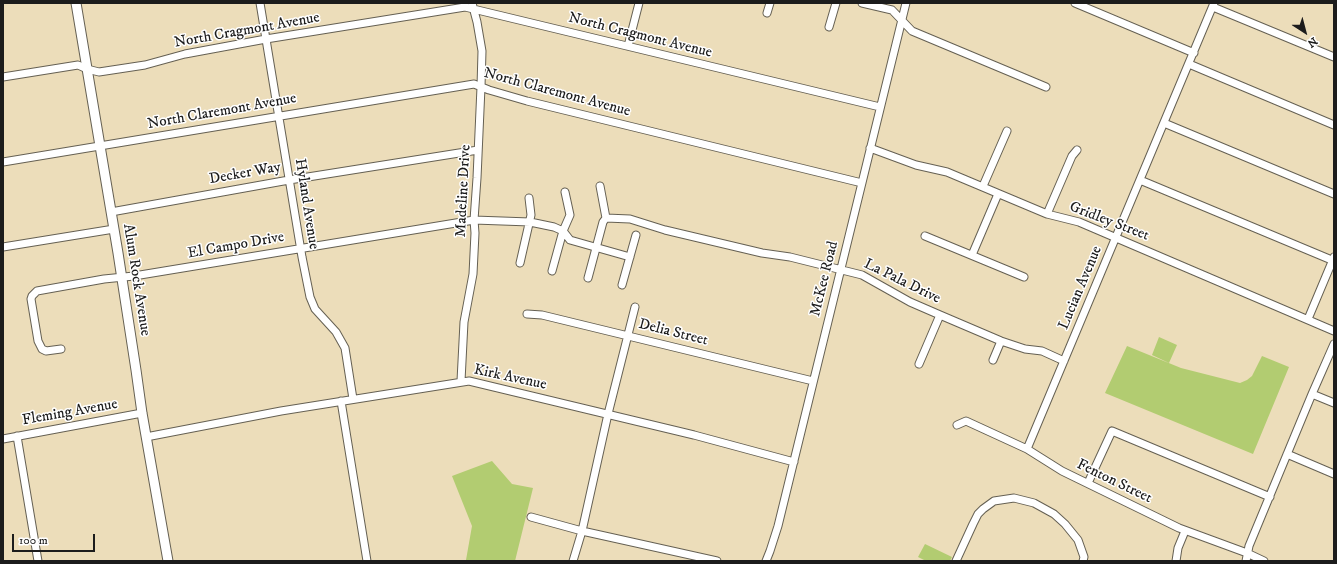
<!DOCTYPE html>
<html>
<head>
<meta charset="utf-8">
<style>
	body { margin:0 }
	#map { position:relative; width:1337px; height:564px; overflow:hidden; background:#ecddba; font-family:"IM FELL DW Pica",serif }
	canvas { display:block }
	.frame { position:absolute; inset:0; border:4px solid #1c1c1c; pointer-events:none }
	.north { position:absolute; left:1285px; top:12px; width:40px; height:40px; -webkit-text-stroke:3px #fff; paint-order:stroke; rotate:144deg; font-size:11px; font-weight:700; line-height:16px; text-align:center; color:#1c1c1c }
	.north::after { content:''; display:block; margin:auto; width:14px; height:18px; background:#1c1c1c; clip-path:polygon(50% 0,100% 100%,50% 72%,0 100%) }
	.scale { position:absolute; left:12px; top:534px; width:83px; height:18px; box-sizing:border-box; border:2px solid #1c1c1c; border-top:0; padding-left:5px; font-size:12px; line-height:14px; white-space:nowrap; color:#1c1c1c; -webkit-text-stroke:3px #fff; paint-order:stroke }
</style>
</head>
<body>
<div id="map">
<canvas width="1337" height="564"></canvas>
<div class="frame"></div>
<div class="north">N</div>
<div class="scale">100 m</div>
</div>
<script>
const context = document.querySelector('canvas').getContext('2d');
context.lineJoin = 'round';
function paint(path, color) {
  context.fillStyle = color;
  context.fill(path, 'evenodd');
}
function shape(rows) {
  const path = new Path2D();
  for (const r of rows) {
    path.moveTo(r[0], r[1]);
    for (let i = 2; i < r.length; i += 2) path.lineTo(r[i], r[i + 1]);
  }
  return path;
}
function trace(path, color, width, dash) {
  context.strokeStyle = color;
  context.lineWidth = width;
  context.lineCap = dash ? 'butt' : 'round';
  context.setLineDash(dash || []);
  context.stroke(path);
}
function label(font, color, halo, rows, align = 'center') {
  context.font = font + ' "IM FELL DW Pica",serif';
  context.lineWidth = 3;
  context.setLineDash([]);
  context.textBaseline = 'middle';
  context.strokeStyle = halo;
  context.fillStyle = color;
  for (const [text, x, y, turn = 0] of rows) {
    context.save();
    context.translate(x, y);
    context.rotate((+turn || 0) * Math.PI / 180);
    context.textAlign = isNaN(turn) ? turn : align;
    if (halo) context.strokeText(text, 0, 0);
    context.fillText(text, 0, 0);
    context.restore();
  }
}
const green = shape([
	[1159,337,1177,345,1169,363,1152,355],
	[1127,346,1181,368,1240,383,1247,380,1252,376,1262,356,1289,367,1253,454,1105,393],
	[492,461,512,484,533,488,515,561,466,560,472,526,452,476],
	[925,544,952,557,950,561,926,561,918,557]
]);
const minor = shape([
	[260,3,302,257,310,297,315,309,336,332,345,348,353,399],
	[862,3,892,10,912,31,1046,87],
	[1075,3,1194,53],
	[1213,7,1334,57],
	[767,13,770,3],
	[829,27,836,3],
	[628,46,639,3],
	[1189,64,1334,125],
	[3,77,78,65,87,69,99,72,145,65,185,54,266,39,465,7,880,107],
	[1164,123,1334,194],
	[870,148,916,165,947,172,1047,214,1079,222,1334,331],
	[3,162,474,84,489,90,527,101,862,183],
	[1140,180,1334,261],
	[600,186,606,218],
	[983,186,1007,131],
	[111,212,289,180,478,150],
	[1047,214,1072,156,1077,150],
	[925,236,1024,277],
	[3,247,114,229],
	[972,255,998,194],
	[520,263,531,215,529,198],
	[552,271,563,231,570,215,565,192],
	[588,278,603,222,606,218,630,219,665,230,762,253,790,257,862,275,910,302,940,315,1001,341,1025,349,1042,351,1064,361],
	[622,285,636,235],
	[527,314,542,315,813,381],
	[1308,319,1334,257],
	[61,349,46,351,42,349,38,341,31,299,32,296,37,291,104,279,134,276,474,220,530,222,554,227,563,231,570,240,630,257],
	[993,360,1001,341],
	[919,364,940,315],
	[461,381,464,322,473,274,475,233,474,220,477,178,481,87,482,51,477,22,472,3],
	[1312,394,1334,403],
	[341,401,367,561],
	[957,425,966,421,1027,449,1062,471,1179,528,1247,553,1264,561],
	[17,436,38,561],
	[146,437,281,411,469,381,694,435,794,462],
	[3,439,142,413],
	[1027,449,1214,3],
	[1287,454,1334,474],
	[1088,483,1112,431,1270,497],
	[531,517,582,531,717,561],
	[573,561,582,531,608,414,635,307],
	[766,561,770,551,778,526,906,3],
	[956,561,973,524,978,514,983,509,994,501,1014,498,1034,503,1054,514,1065,524,1078,540,1084,557,1083,561],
	[1176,561,1178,548,1185,531],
	[1246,561,1249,546,1312,394,1334,344]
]);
const major = shape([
	[76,3,118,253,136,370,142,413,168,561]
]);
const streetNames = [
	["North Cragmont Avenue",247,31,-10],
	["North Cragmont Avenue",640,36,14],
	["North Claremont Avenue",557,93,15],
	["North Claremont Avenue",222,112,-10],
	["Decker Way",245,174,-10],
	["Madeline Drive",464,191,-87],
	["Hyland Avenue",306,204,81],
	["Gridley Street",1109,222,21],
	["El Campo Drive",236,246,-10],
	["McKee Road",825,279,-76],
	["Alum Rock Avenue",136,280,81],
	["La Pala Drive",902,282,26],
	["Lucian Avenue",1081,288,-67],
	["Delia Street",673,333,14],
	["Kirk Avenue",510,378,12],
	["Fleming Avenue",70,413,-10],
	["Fenton Street",1114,482,26]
];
paint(green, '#b2cc71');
trace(minor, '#656053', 9);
trace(major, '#656053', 11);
trace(minor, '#fff', 7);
trace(major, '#fff', 9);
label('15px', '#1c1c1c', '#fff', streetNames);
</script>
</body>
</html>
